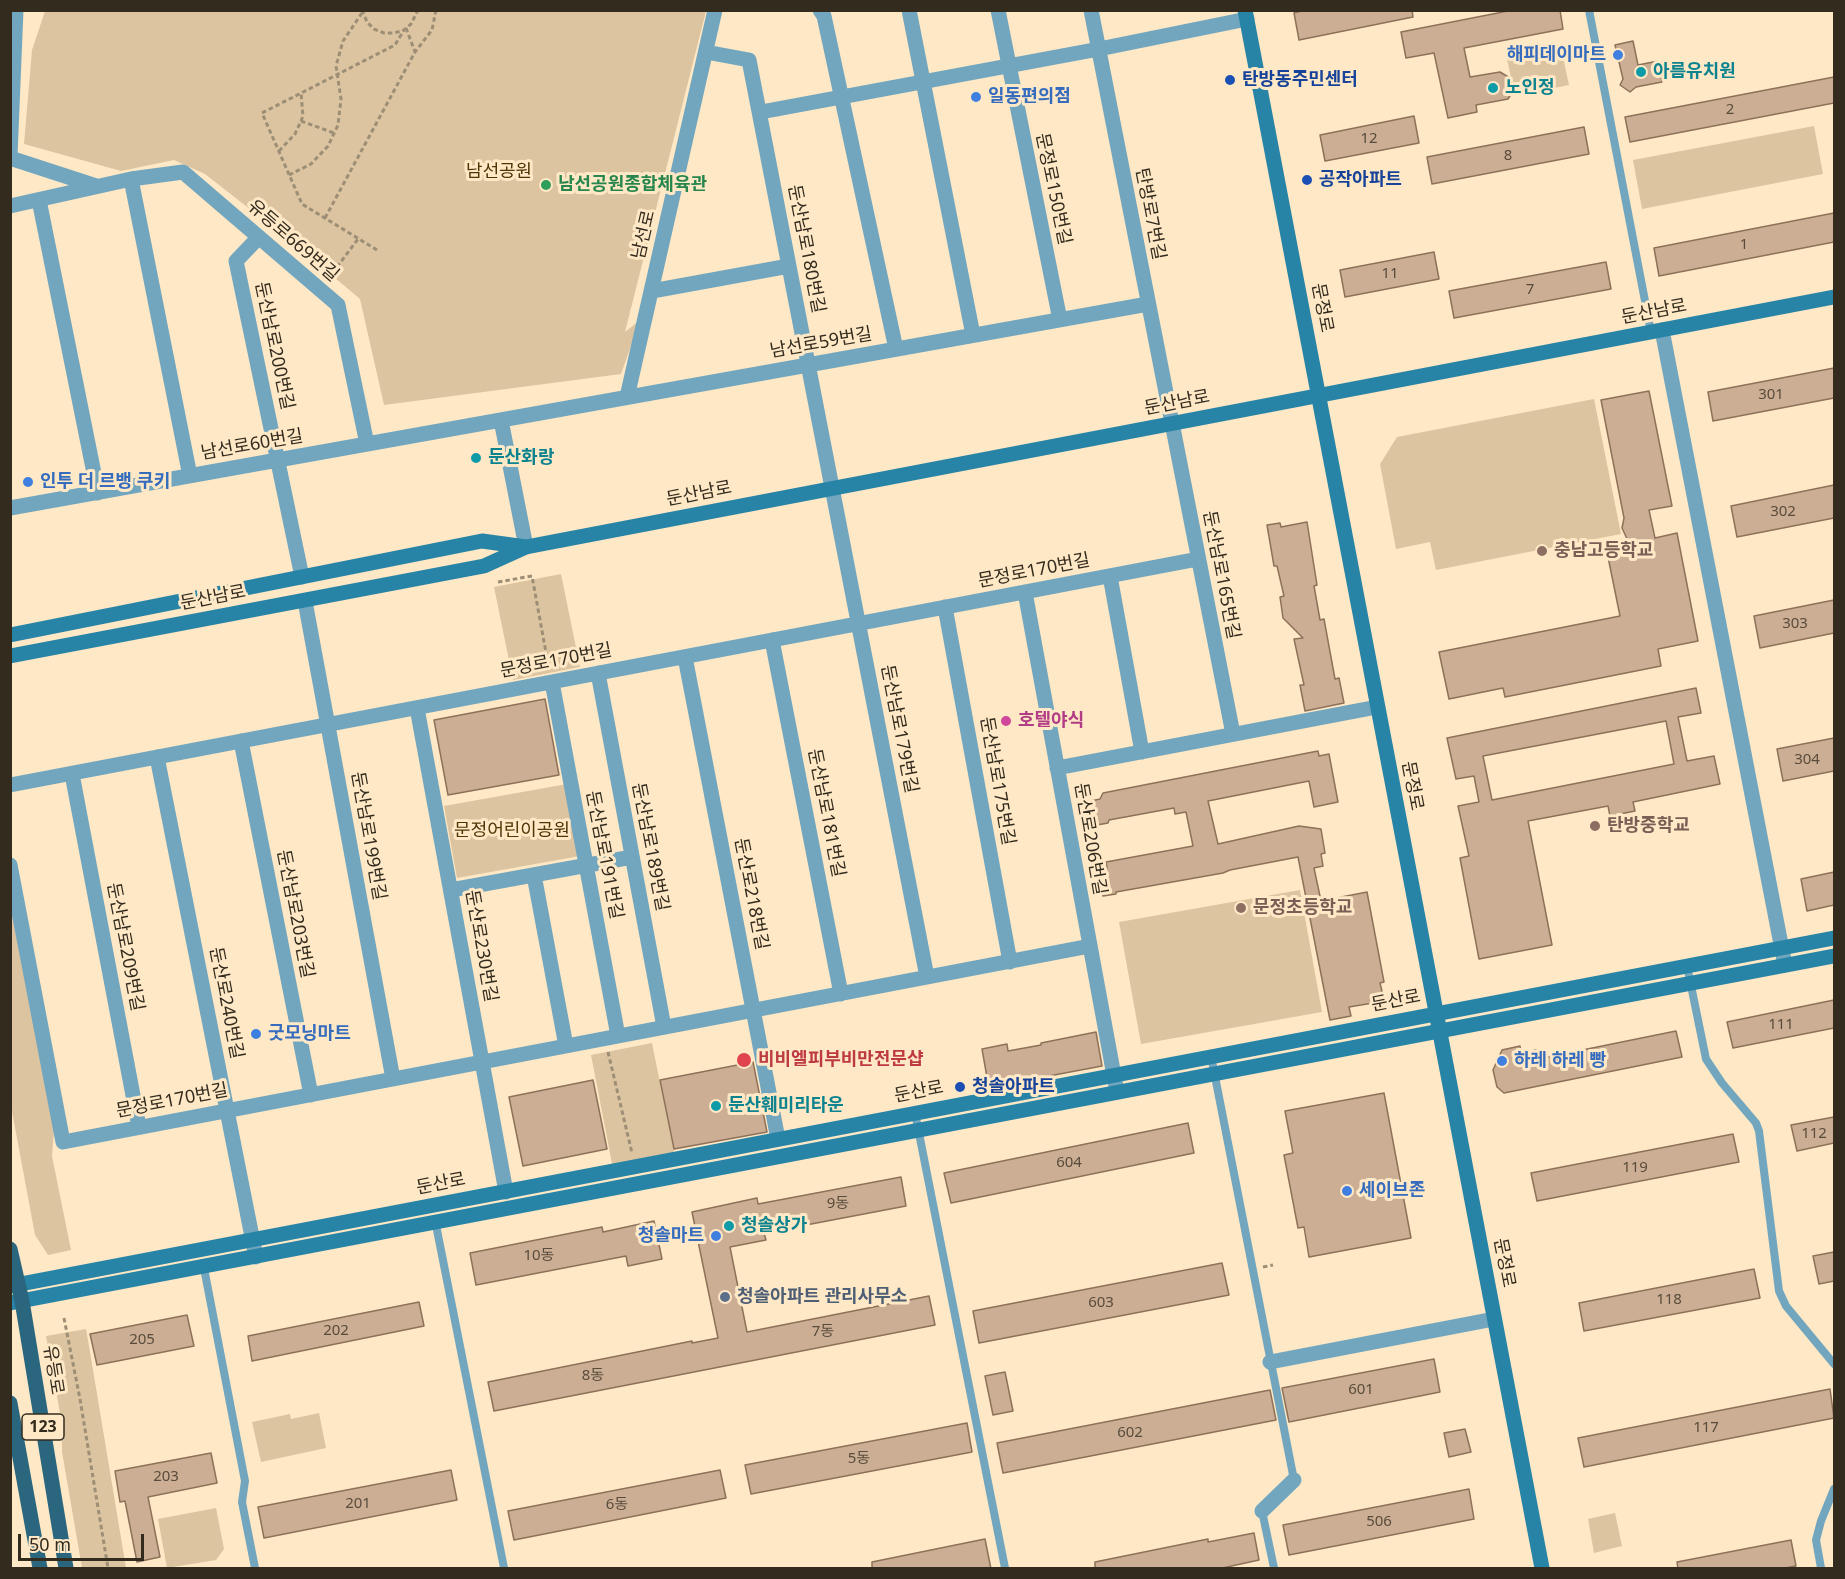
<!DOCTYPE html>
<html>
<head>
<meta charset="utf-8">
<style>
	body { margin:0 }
	#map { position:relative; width:1845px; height:1579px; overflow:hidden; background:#fee8c6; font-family:"Noto Sans",sans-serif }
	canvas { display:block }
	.frame { position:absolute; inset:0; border:12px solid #332b1e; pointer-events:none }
	.scale { position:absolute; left:18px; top:1534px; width:126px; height:27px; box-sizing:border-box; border:3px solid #332b1e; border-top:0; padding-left:8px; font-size:18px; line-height:21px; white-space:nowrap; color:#332b1e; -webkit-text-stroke:4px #fee8c6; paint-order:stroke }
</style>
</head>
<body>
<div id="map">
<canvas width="1845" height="1579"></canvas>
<div class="frame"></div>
<div class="scale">50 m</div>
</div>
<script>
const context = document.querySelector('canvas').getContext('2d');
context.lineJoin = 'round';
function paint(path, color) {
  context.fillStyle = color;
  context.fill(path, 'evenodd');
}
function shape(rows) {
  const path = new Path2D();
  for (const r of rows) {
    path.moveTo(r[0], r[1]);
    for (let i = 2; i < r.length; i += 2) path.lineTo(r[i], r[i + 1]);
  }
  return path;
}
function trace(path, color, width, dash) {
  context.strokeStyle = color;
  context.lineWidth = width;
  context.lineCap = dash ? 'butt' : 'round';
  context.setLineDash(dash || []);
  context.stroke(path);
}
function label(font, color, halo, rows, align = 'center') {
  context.font = font + ' "Noto Sans","Noto Sans KR",sans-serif';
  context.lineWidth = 6;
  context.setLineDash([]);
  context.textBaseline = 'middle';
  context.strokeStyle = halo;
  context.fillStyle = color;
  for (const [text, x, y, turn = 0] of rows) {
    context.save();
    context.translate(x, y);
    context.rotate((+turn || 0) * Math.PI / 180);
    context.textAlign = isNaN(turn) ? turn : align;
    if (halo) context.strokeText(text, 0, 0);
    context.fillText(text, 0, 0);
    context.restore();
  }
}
const green = shape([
	[45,11,706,11,625,332,640,320,621,374,384,405,360,299,302,250,205,174,174,160,121,171,24,144,32,50],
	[1561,48,1569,85,1515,96,1507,59],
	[1814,126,1823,174,1642,209,1633,160],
	[1594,399,1621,534,1436,570,1430,542,1396,549,1380,464,1397,437],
	[561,574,580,667,513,680,494,587],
	[567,784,580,856,457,878,444,806],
	[1300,890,1322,1012,1141,1044,1119,922],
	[10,894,54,1131,52,1156,71,1250,48,1255,35,1235,11,1106],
	[652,1043,676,1162,614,1174,591,1055],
	[86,1329,88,1340,126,1568,82,1568,62,1452,62,1424,46,1336],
	[319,1413,326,1448,261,1462,252,1422,290,1414,291,1419],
	[216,1508,224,1549,216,1560,167,1568,158,1519],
	[1615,1513,1622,1546,1594,1553,1588,1519]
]);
const building = shape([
	[1305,10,1412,10,1413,17,1299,40,1294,13,1305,10],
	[1513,10,1560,10,1563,29,1464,48,1470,77,1500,72,1510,78,1513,91,1508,99,1476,105,1477,112,1448,118,1434,53,1406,58,1401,32,1513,10],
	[1633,41,1638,65,1658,61,1662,82,1636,87,1630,92,1620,85,1623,79,1615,45,1633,41],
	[1834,77,1834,103,1630,142,1625,117,1834,77],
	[1414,116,1419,143,1325,161,1320,135,1414,116],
	[1584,127,1589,154,1432,184,1427,157,1584,127],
	[1834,213,1834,242,1659,276,1654,248,1834,213],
	[1434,252,1439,279,1345,297,1340,270,1434,252],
	[1606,262,1611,289,1454,318,1449,291,1606,262],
	[1834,368,1834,398,1713,421,1708,392,1834,368],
	[1649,391,1672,506,1649,510,1655,538,1677,533,1698,641,1658,649,1661,666,1505,697,1503,688,1449,699,1439,652,1620,616,1608,557,1614,556,1612,546,1629,543,1622,528,1624,518,1601,400,1649,391],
	[1834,485,1834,518,1737,537,1731,506,1834,485],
	[1307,522,1317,585,1314,586,1320,620,1324,619,1335,679,1339,678,1344,703,1305,711,1300,685,1304,685,1294,639,1303,638,1283,618,1280,597,1284,596,1277,566,1274,566,1267,525,1280,523,1281,527,1307,522],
	[1834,600,1834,633,1760,648,1754,616,1834,600],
	[1696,688,1701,713,1678,717,1687,761,1714,756,1720,784,1633,802,1635,811,1610,816,1608,806,1528,821,1552,945,1479,959,1460,858,1469,856,1458,806,1479,802,1474,776,1456,779,1447,738,1696,688],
	[1666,721,1674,764,1492,800,1483,756,1666,721],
	[545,699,559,775,448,795,434,720,545,699],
	[1834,738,1834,771,1783,781,1777,749,1834,738],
	[1318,751,1319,756,1329,754,1338,802,1314,807,1309,781,1208,801,1218,844,1299,826,1321,829,1325,853,1321,854,1323,866,1314,868,1321,901,1367,892,1384,982,1380,983,1382,991,1373,1003,1349,1007,1351,1016,1330,1020,1298,857,1230,870,1223,873,1116,892,1116,894,1103,896,1098,869,1107,868,1106,862,1193,846,1186,812,1175,814,1174,808,1109,820,1108,823,1097,825,1091,801,1100,799,1103,793,1318,751],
	[1834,872,1834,905,1807,911,1801,879,1834,872],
	[1834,1000,1834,1028,1733,1048,1727,1022,1834,1000],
	[1676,1031,1682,1057,1504,1093,1497,1087,1493,1070,1502,1050,1520,1046,1521,1053,1536,1050,1538,1059,1676,1031],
	[1096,1032,1102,1066,1017,1082,1016,1078,988,1083,982,1049,1007,1044,1008,1051,1041,1045,1041,1043,1096,1032],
	[753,1062,767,1132,674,1149,660,1080,753,1062],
	[593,1080,607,1149,523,1166,509,1097,593,1080],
	[1384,1093,1411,1238,1309,1257,1304,1227,1298,1228,1284,1155,1293,1153,1285,1111,1384,1093],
	[1834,1117,1834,1143,1797,1151,1791,1125,1834,1117],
	[1188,1123,1194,1153,951,1203,944,1173,1188,1123],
	[1733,1134,1739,1162,1537,1201,1531,1173,1733,1134],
	[901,1177,906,1206,764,1233,766,1240,730,1247,747,1332,929,1296,935,1325,494,1411,488,1382,692,1341,692,1343,718,1338,692,1212,757,1198,758,1204,901,1177],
	[654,1221,662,1259,628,1266,626,1256,476,1285,470,1253,602,1227,603,1232,654,1221],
	[1834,1252,1834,1281,1819,1284,1813,1256,1834,1252],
	[1222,1263,1229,1295,979,1343,973,1311,1222,1263],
	[1754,1269,1760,1298,1584,1331,1579,1303,1754,1269],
	[419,1302,424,1326,252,1361,248,1336,419,1302],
	[187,1315,194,1346,97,1365,90,1334,187,1315],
	[1434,1359,1440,1392,1289,1422,1282,1388,1434,1359],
	[1005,1372,1013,1411,993,1415,985,1376,1005,1372],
	[1830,1389,1834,1418,1584,1467,1578,1438,1830,1389],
	[1270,1390,1276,1420,1003,1473,997,1443,1270,1390],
	[967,1423,972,1452,751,1494,745,1465,967,1423],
	[1465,1429,1471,1452,1449,1457,1444,1433,1465,1429],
	[211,1453,217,1483,148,1497,160,1557,137,1562,125,1501,120,1502,115,1471,211,1453],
	[451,1470,457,1500,264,1538,258,1507,451,1470],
	[720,1470,726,1498,514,1540,508,1511,720,1470],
	[1469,1489,1474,1519,1289,1555,1283,1525,1469,1489],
	[1254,1533,1259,1560,1218,1569,1095,1569,1095,1562,1208,1539,1208,1542,1254,1533],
	[985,1539,991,1569,872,1569,872,1562,985,1539],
	[1791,1540,1796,1566,1780,1569,1678,1569,1677,1562,1791,1540]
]);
const path = shape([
	[362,10,367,22,374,29,384,33,394,33,404,30,411,24,418,10],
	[406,28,415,52],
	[301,121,334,133],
	[279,151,295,134,301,121,303,116,301,93],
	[289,175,311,164,328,146,338,125,341,99,336,66,343,41,362,13],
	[325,218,415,52,432,30,436,10],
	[377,250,302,204,262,113,395,45,404,30],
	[328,279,358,239],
	[498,582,532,576,549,669],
	[608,1052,632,1153],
	[1263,1267,1273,1265],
	[64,1318,80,1399,108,1568]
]);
const lane = shape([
	[1589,10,1651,332],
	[1687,966,1706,1059,1722,1083,1756,1123,1759,1131,1779,1291,1786,1306,1834,1364],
	[1211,1056,1294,1480],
	[915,1113,1005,1568],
	[435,1220,504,1568],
	[203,1263,245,1481,242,1502,255,1568],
	[1262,1511,1274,1568],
	[1821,1568,1816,1540,1821,1521,1834,1489]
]);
const street = shape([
	[820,10,824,16,896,349],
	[909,10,973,335],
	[998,10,1060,320],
	[1091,10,1233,734],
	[706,52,749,60,927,977],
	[761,112,1099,49,1247,19],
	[10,156,16,10],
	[10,158,96,186],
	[131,179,190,476],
	[39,200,98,493],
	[10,206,131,179,183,172,338,305,367,444],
	[259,237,236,261,302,577],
	[652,291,789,266],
	[1662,330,1785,965],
	[627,397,715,10],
	[501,420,526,547],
	[10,508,1148,304],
	[1110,576,1142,752],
	[1025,592,1117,1092],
	[305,601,393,1079],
	[945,607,1010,962],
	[772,640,841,994],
	[685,657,778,1139],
	[598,673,664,1027],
	[552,682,618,1036],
	[417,708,506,1192],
	[241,741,311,1095],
	[157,757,256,1257],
	[1057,768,1377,707],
	[72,774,139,1127],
	[10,785,1198,559],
	[10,865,63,1142,1090,946],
	[534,875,566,1046],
	[451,890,632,857],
	[1270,1362,1494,1319],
	[1262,1511,1294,1480]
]);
const secondary = shape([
	[1245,10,1542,1568],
	[10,635,482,541,526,547],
	[10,656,484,566,526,547,1834,297],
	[10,1286,1834,938],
	[10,1303,1834,956]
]);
const primary = shape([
	[10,1249,22,1301,66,1568],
	[10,1403,40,1568]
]);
const markers = [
	[1618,55,6,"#3f7fe0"],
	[1641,72,6,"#0f9aa8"],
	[1230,80,6,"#1a4fb4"],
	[1493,88,6,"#0f9aa8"],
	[976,97,6,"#3f7fe0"],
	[1307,180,6,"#1a4fb4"],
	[546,185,6,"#2e9e5b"],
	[476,458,6,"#0f9aa8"],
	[28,482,6,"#3f7fe0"],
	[1542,551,6,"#8d6e63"],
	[1006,721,6,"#d1479c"],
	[1595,826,6,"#8d6e63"],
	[1241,908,6,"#8d6e63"],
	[256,1034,6,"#3f7fe0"],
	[744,1060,8,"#e0444e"],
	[1502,1061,6,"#3f7fe0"],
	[960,1087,6,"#1a4fb4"],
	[716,1106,6,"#0f9aa8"],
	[1347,1191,6,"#3f7fe0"],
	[729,1226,6,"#0f9aa8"],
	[716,1236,6,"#3f7fe0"],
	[725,1297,6,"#5c6f8a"]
];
const numberNames = [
	["2",1730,110],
	["12",1369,139],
	["8",1508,156],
	["1",1744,245],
	["11",1390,274],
	["7",1530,290],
	["301",1771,395],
	["302",1783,512],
	["303",1795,624],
	["304",1807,760],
	["111",1781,1025],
	["112",1814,1134],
	["604",1069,1163],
	["119",1635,1168],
	["9동",838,1204],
	["10동",539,1256],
	["118",1669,1300],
	["603",1101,1303],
	["202",336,1331],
	["7동",823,1332],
	["205",142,1340],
	["8동",593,1376],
	["601",1361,1390],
	["117",1706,1428],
	["602",1130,1433],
	["5동",859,1459],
	["203",166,1477],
	["201",358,1504],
	["6동",617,1505],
	["506",1379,1522]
];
const shields = [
	[43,1427,42]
];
const shieldNames = [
	["123",43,1427]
];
const shopNames = [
	["해피데이마트",1606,55,"right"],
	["일동편의점",988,97],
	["인투 더 르뱅 쿠키",40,482],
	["굿모닝마트",268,1034],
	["하레 하레 빵",1514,1061],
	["세이브존",1359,1191],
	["청솔마트",704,1236,"right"]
];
const cultureNames = [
	["아름유치원",1653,72],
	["노인정",1505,88],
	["둔산화랑",488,458],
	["둔산훼미리타운",728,1106],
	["청솔상가",741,1226]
];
const transitNames = [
	["탄방동주민센터",1242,80],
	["공작아파트",1319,180],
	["청솔아파트",972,1087]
];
const parkNames = [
	["남선공원",499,172],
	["문정어린이공원",512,831]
];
const leisureNames = [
	["남선공원종합체육관",558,185]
];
const streetNames = [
	["문정로150번길",1053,189,78],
	["탄방로7번길",1150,214,79],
	["남선로",644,235,-77],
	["유등로669번길",293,241,41],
	["둔산남로180번길",806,249,79],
	["문정로",1322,308,79],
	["둔산남로",1654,312,-11],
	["남선로59번길",821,343,-10],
	["둔산남로200번길",274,346,78],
	["둔산남로",1177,403,-11],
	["남선로60번길",252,445,-10],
	["둔산남로",699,494,-11],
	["문정로170번길",1034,571,-11],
	["둔산남로165번길",1221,575,79],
	["둔산남로",213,598,-11],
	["문정로170번길",556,661,-11],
	["둔산남로179번길",899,729,79],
	["둔산남로175번길",997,781,80],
	["문정로",1412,786,79],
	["둔산남로181번길",826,813,79],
	["둔산남로199번길",368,836,80],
	["둔산로206번길",1090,839,80],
	["둔산남로189번길",650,847,79],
	["둔산남로191번길",604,855,79],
	["둔산로218번길",751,894,79],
	["둔산남로203번길",295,914,79],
	["둔산로230번길",481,946,80],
	["둔산남로209번길",125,947,79],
	["둔산로",1396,1001,-11],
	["둔산로240번길",226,1003,79],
	["둔산로",919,1092,-11],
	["문정로170번길",172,1101,-11],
	["둔산로",441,1184,-11],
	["문정로",1504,1263,79],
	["유등로",53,1370,81]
];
const educationNames = [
	["충남고등학교",1554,551],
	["탄방중학교",1607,826],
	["문정초등학교",1253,908]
];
const hotelNames = [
	["호텔야식",1018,721]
];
const healthNames = [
	["비비엘피부비만전문샵",758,1060]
];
const serviceNames = [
	["청솔아파트 관리사무소",737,1297]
];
paint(green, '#ddc4a0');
paint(building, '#ccae94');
trace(building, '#8d7259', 1.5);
trace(path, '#9d8e76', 3, [4.5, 3]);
trace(lane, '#72a6be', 8);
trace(street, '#72a6be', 15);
trace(secondary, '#2884a6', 15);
trace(primary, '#2a677f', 15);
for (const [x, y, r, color] of markers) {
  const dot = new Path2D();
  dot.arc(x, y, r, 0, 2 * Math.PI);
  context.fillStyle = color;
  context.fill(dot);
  trace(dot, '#fee8c6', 2);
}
label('15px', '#594c3c', null, numberNames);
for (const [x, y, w] of shields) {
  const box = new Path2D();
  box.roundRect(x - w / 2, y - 13, w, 26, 4.5);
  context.fillStyle = '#fee8c6';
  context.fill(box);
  trace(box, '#332b1e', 1.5);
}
label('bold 16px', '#332b1e', null, shieldNames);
label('bold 18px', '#366cbe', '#fee8c6', shopNames, 'left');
label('bold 18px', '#0d838f', '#fee8c6', cultureNames, 'left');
label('bold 18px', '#164399', '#fee8c6', transitNames, 'left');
label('18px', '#4f3607', '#fee8c6', parkNames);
label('bold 18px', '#27864d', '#fee8c6', leisureNames, 'left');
label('18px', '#332b1e', '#fee8c6', streetNames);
label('bold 18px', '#785e54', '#fee8c6', educationNames, 'left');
label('bold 18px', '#b23c85', '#fee8c6', hotelNames, 'left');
label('bold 18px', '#be3a42', '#fee8c6', healthNames, 'left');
label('bold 18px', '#4e5e75', '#fee8c6', serviceNames, 'left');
</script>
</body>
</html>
